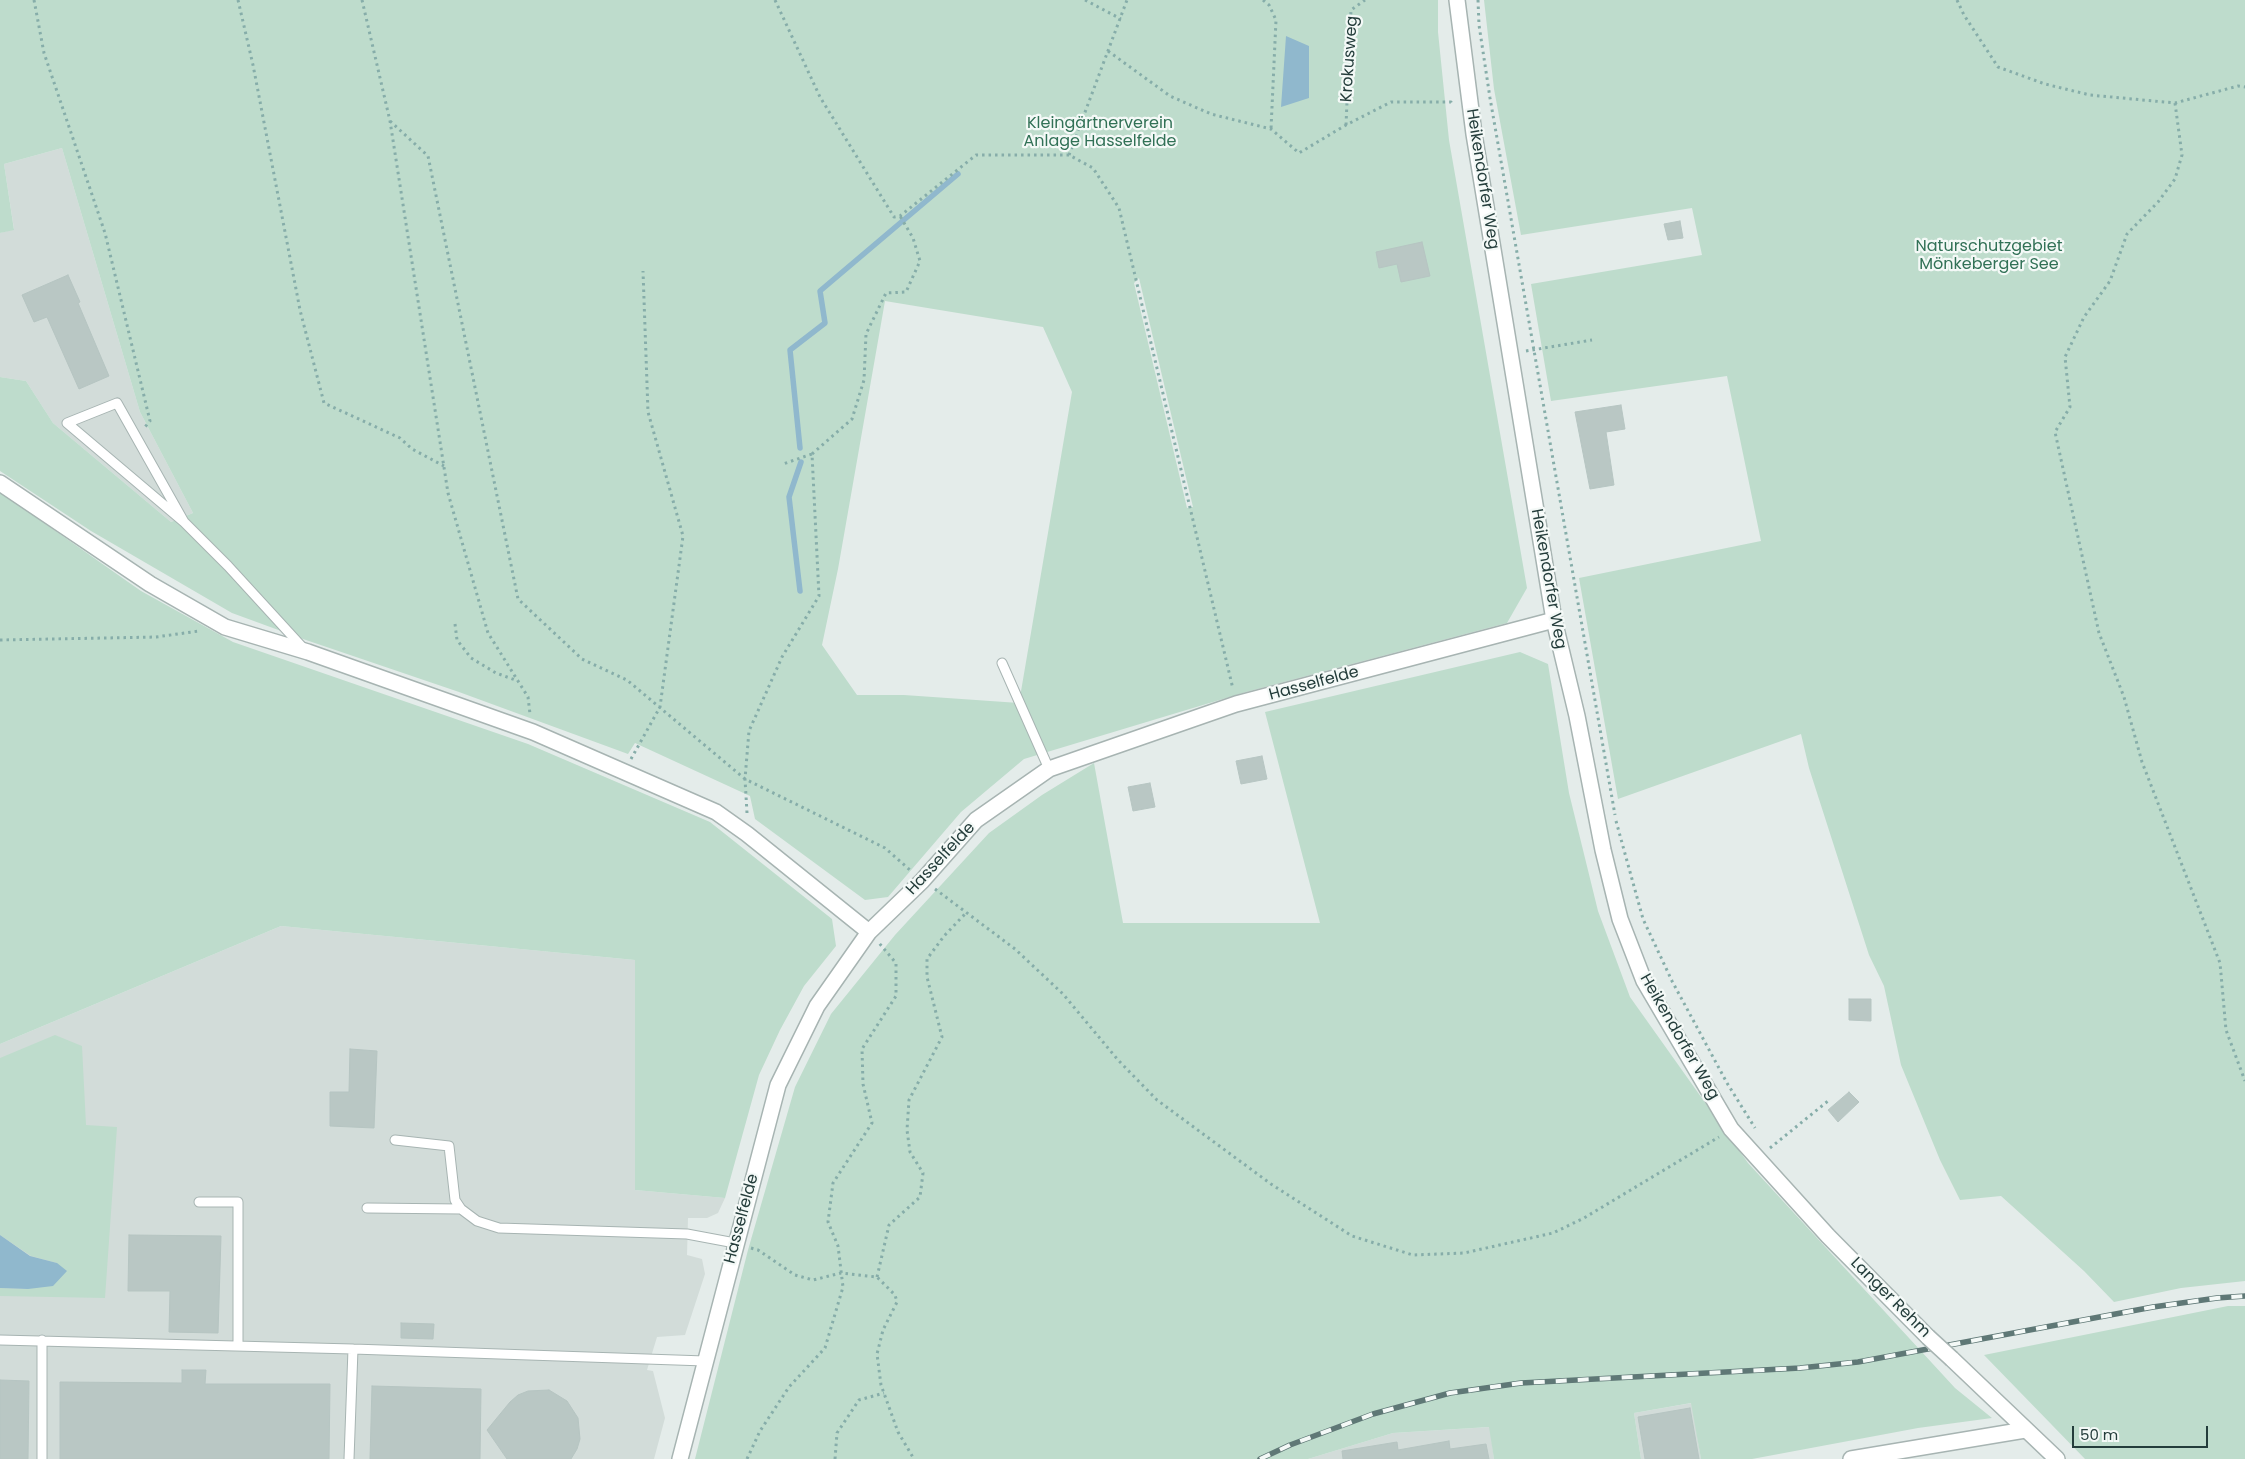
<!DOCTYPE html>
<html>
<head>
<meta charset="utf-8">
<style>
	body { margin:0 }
	#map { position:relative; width:2245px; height:1459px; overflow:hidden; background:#e4ecea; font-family:Poppins,sans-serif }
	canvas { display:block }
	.scale { position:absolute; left:2072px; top:1426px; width:136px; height:22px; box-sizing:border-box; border:2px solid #243d3b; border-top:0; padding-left:6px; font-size:15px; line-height:18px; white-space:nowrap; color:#243d3b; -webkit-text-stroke:4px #f4f9f7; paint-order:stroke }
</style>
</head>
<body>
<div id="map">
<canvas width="2245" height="1459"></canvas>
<div class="scale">50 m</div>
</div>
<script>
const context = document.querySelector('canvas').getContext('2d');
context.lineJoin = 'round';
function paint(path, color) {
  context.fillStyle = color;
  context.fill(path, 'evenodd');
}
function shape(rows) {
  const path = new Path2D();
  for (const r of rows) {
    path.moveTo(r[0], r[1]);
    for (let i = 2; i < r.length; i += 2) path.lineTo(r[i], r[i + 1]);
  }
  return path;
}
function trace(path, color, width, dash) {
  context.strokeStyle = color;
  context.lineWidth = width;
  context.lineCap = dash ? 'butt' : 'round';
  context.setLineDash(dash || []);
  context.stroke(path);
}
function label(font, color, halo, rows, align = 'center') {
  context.font = font + ' Poppins,sans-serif';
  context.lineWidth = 4.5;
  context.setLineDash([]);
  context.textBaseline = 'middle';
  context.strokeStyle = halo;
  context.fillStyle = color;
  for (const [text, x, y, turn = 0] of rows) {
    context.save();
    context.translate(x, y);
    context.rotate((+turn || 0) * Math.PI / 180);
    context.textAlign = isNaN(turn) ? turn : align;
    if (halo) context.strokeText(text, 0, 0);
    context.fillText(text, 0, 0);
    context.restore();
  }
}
const built = shape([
	[62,148,140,412,193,513,171,522,53,423,26,381,0,377,0,233,14,229,4,164],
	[281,926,635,960,635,1190,725,1198,718,1213,707,1218,688,1218,687,1255,702,1259,705,1274,685,1335,657,1337,647,1370,653,1371,665,1418,654,1459,0,1459,0,1044],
	[1692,1403,1701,1459,1641,1459,1634,1413],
	[1490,1427,1494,1459,1308,1459,1393,1433]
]);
const green = shape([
	[0,0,1438,0,1438,32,1449,140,1527,588,1507,623,1246,692,1024,759,961,812,888,897,865,900,755,819,750,796,635,743,628,754,459,692,303,639,232,613,91,531,0,471,0,377,26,381,53,423,171,522,193,513,140,412,62,148,4,164,14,230,0,233],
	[1139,278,1193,507,1192,507,1187,508,1134,283],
	[885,301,1043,327,1072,392,1019,703,904,695,857,695,822,645,838,569],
	[1484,0,2245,0,2245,1281,2181,1288,2114,1302,2084,1271,2001,1196,1960,1200,1940,1160,1901,1065,1884,986,1869,955,1809,768,1801,734,1618,799,1579,578,1761,541,1727,376,1551,401,1531,284,1702,255,1692,208,1521,235,1494,89],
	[0,492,141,591,233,642,528,744,710,822,832,919,836,946,804,986,780,1030,759,1075,725,1198,635,1190,635,960,281,926,0,1044],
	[1520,652,1548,664,1569,793,1598,911,1630,997,1748,1163,1955,1388,1992,1418,1918,1428,1752,1459,1701,1459,1691,1403,1634,1413,1641,1459,1494,1459,1489,1427,1393,1433,1308,1459,695,1459,748,1250,795,1087,831,1014,895,935,989,833,1042,795,1094,763,1123,923,1320,923,1265,712],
	[55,1035,82,1046,86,1125,117,1127,105,1298,0,1296,0,1288,28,1289,57,1263,31,1256,0,1235,0,1058],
	[2228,1306,2245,1306,2245,1459,2085,1459,1984,1355]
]);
const water = shape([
	[1286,36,1309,46,1309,98,1281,107],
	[0,1235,30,1256,57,1263,67,1271,53,1286,28,1289,0,1288]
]);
const stream = shape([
	[800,448,790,350,825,323,820,291,958,174],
	[800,591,789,497,801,462]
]);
const building = shape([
	[1680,221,1683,238,1668,240,1664,224,1680,221],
	[1422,242,1430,276,1401,282,1397,264,1379,268,1376,252,1422,242],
	[68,275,80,302,78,303,109,376,79,389,47,317,34,322,22,295,68,275],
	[1621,405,1625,429,1606,432,1614,485,1590,489,1575,412,1621,405],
	[1262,756,1267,779,1241,784,1236,761,1262,756],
	[1150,783,1155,807,1133,811,1128,787,1150,783],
	[1849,999,1871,999,1871,1021,1849,1020,1849,999],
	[350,1049,377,1051,374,1128,330,1126,330,1092,349,1092,350,1049],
	[1849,1092,1859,1102,1838,1122,1828,1110,1849,1092],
	[129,1235,221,1236,218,1333,169,1332,170,1291,128,1291,129,1235],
	[401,1323,434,1324,433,1339,401,1338,401,1323],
	[182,1370,206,1370,205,1384,330,1384,329,1459,60,1459,60,1382,182,1383,182,1370],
	[0,1380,29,1381,28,1459,0,1459,0,1380],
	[372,1386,481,1389,480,1459,370,1459,372,1386],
	[549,1390,567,1401,578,1418,580,1439,577,1449,571,1459,507,1459,487,1430,510,1402,518,1395,528,1391,549,1390],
	[1690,1408,1699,1459,1645,1459,1638,1417,1690,1408],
	[1449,1441,1450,1449,1486,1444,1489,1459,1343,1459,1342,1451,1397,1442,1398,1450,1449,1441]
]);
const path = shape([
	[34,0,44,53,105,233,150,421,145,427],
	[238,0,253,65,300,310,324,403,400,438,412,449,444,466],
	[362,0,390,121,448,493,488,633,528,697,530,714],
	[775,0,820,97,894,217,900,216,976,155,1069,155,1093,168,1119,208,1233,689],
	[1085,0,1121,19],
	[1263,0,1269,5,1276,20,1271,129],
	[1478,0,1479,25,1490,98,1615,815],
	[1957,0,1964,15,1998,67,2045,84,2090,95,2175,103,2238,86,2245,87],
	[1108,51,1170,96,1211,114,1271,129,1299,153,1346,125,1391,102,1451,102,1453,106],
	[2175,103,2182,155,2175,179,2158,202,2127,234,2110,281,2084,317,2065,357,2070,407,2055,432,2099,633,2124,697,2142,762,2220,963,2226,1030,2245,1081],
	[390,121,428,156,518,599,582,659,627,680,745,779,885,848,910,870],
	[1346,125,1351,10,1365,0],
	[1069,155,1127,0],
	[1526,351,1592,340],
	[812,454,852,419,864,380,866,334,886,293,906,292,920,261,913,238,900,216],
	[455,624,457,640,471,658,496,673,518,681],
	[0,640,156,637,199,631],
	[631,759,660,707,683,536,648,412,643,271],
	[747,813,745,779,749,731,782,657,819,596,812,454,783,464],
	[1616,821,1643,919,1672,981,1727,1083,1755,1128],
	[935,889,1015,949,1063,994,1118,1060,1157,1100,1271,1184,1352,1236,1413,1255,1464,1253,1553,1233,1584,1218,1719,1137],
	[1770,1148,1828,1101],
	[751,1248,758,1250,795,1275,813,1280,841,1273,877,1277,895,1295,897,1302,883,1330,877,1354,881,1385,898,1432,914,1459],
	[877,1277,889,1225,920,1197,923,1173,910,1152,907,1130,909,1100,942,1037,927,977,927,959,944,936,966,913],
	[747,1459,760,1431,789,1387,825,1348,843,1287,838,1246,828,1222,833,1183,872,1123,863,1084,862,1049,896,996,896,963,879,943],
	[835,1459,837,1433,859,1400,884,1393]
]);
const service = shape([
	[184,522,117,403,67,423,184,522,228,566,304,649],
	[1002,663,1049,769],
	[395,1140,449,1146,455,1200,461,1209,477,1221,499,1228,687,1234,735,1243],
	[199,1202,238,1202,238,1346],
	[367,1208,461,1209],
	[0,1340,353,1349,705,1361],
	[42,1459,42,1340],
	[349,1459,353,1349]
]);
const minor = shape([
	[0,483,150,584,225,627,308,652,533,732,716,812,747,834,869,932],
	[680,1459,778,1085,817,1006,869,932,922,881,976,820,1049,769,1236,704,1554,620],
	[1851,1459,2025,1430]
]);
const tertiary = shape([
	[1457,0,1474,134,1554,620,1577,716,1603,850,1620,919,1644,981,1731,1129,1828,1236,1928,1337],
	[1952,1359,2057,1459]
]);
const rail = shape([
	[1260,1459,1290,1445,1373,1414,1450,1393,1521,1383,1800,1368,1858,1362,2153,1307,2217,1298,2245,1296]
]);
const tertiaryBridge = shape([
	[1928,1337,1952,1359]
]);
const streetNames = [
	["Krokusweg",1350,59,-86],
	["Heikendorfer Weg",1482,179,81],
	["Heikendorfer Weg",1548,579,80],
	["Hasselfelde",1314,684,-15],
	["Hasselfelde",941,859,-47],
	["Heikendorfer Weg",1679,1037,60],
	["Hasselfelde",742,1219,-75],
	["Langer Rehm",1890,1298,45]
];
const parkNames = [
	["Kleingärtnerverein",1100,124],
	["Anlage Hasselfelde",1100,142],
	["Naturschutzgebiet",1989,247],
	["Mönkeberger See",1989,265]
];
paint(built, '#d2dcd9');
paint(green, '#bedccc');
paint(water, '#90b8cd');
trace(stream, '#90b8cd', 5.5);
paint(building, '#b9c7c4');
trace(building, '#b6c5c2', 1);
trace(service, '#a7b4b2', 11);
trace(minor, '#a7b4b2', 18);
trace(tertiary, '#a7b4b2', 18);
trace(path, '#86ada9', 3, [2.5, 4]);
trace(service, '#fff', 9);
trace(minor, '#fff', 15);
trace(tertiary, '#fff', 15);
trace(rail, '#5f7876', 5.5);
trace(rail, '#f4f9f7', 4, [11]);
trace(tertiaryBridge, '#a7b4b2', 18, []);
trace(tertiaryBridge, '#fff', 15);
label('16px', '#243d3b', '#f4f9f7', streetNames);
label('16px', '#317156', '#f4f9f7', parkNames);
</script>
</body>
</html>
